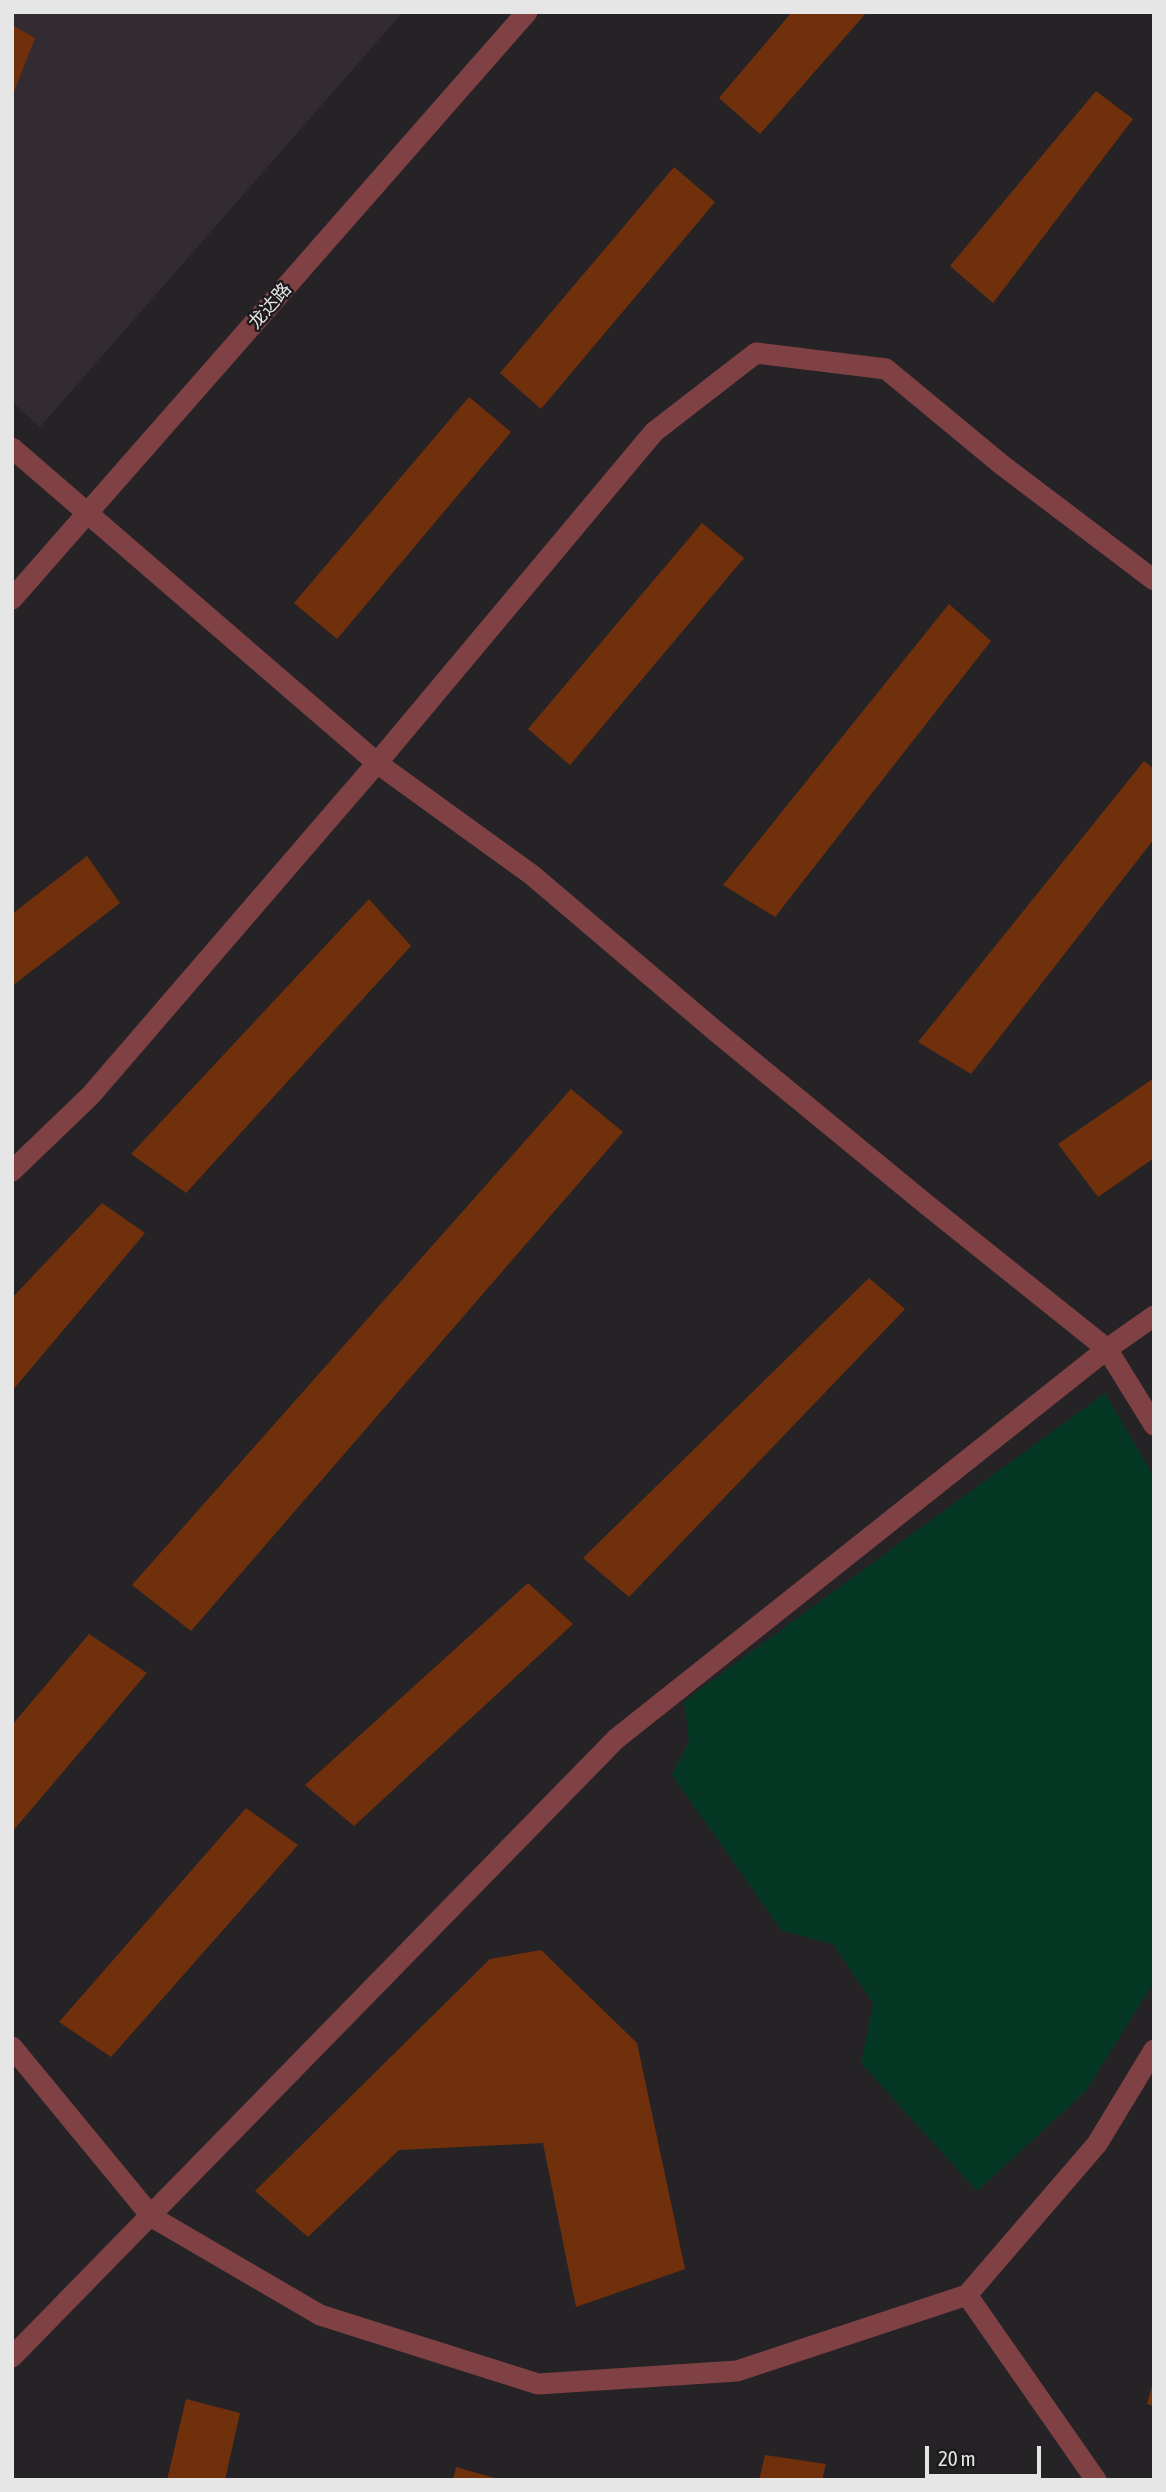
<!DOCTYPE html>
<html>
<head>
<meta charset="utf-8">
<style>
	body { margin:0 }
	#map { position:relative; width:1166px; height:2492px; overflow:hidden; background:#262326; font-family:"Asap Condensed",sans-serif }
	canvas { display:block }
	.frame { position:absolute; inset:0; border:14px solid #e7e6e7; pointer-events:none }
	.scale { position:absolute; left:925px; top:2446px; width:116px; height:32px; box-sizing:border-box; border:4px solid #e7e6e7; border-top:0; padding-left:9px; font-size:21px; line-height:24px; white-space:nowrap; color:#e7e6e7; -webkit-text-stroke:5px #1c1a1c; paint-order:stroke }
</style>
</head>
<body>
<div id="map">
<canvas width="1166" height="2492"></canvas>
<div class="frame"></div>
<div class="scale">20 m</div>
</div>
<script>
const context = document.querySelector('canvas').getContext('2d');
context.lineJoin = 'round';
function paint(path, color) {
  context.fillStyle = color;
  context.fill(path, 'evenodd');
}
function shape(rows) {
  const path = new Path2D();
  for (const r of rows) {
    path.moveTo(r[0], r[1]);
    for (let i = 2; i < r.length; i += 2) path.lineTo(r[i], r[i + 1]);
  }
  return path;
}
function trace(path, color, width, dash) {
  context.strokeStyle = color;
  context.lineWidth = width;
  context.lineCap = dash ? 'butt' : 'round';
  context.setLineDash(dash || []);
  context.stroke(path);
}
function label(font, color, halo, rows, align = 'center') {
  context.font = font + ' "Asap Condensed","Noto Sans SC",sans-serif';
  context.lineWidth = 5;
  context.setLineDash([]);
  context.textBaseline = 'middle';
  context.strokeStyle = halo;
  context.fillStyle = color;
  for (const [text, x, y, turn = 0] of rows) {
    context.save();
    context.translate(x, y);
    context.rotate((+turn || 0) * Math.PI / 180);
    context.textAlign = isNaN(turn) ? turn : align;
    if (halo) context.strokeText(text, 0, 0);
    context.fillText(text, 0, 0);
    context.restore();
  }
}
const built = shape([
	[12,12,403,12,40,427,12,402]
]);
const green = shape([
	[1105,1393,1154,1477,1154,1982,1085,2092,977,2191,861,2063,873,2003,833,1944,782,1931,672,1775,689,1741,684,1701]
]);
const building = shape([
	[792,12,867,12,760,134,719,98],
	[12,25,35,38,12,97],
	[1096,91,1133,119,993,303,950,266],
	[674,167,715,202,541,409,500,373],
	[469,397,511,432,337,639,294,603],
	[702,523,744,558,570,765,528,729],
	[949,604,991,641,775,917,723,885],
	[1144,761,1154,769,1154,839,971,1074,918,1042],
	[87,856,120,903,12,986,12,914],
	[369,899,411,946,186,1193,131,1154],
	[1154,1078,1154,1158,1098,1197,1058,1144],
	[571,1089,623,1132,191,1631,132,1585],
	[102,1203,145,1233,12,1391,12,1298],
	[869,1278,905,1309,629,1597,583,1558],
	[528,1583,573,1624,354,1826,305,1785],
	[89,1634,147,1673,12,1832,12,1725],
	[246,1808,298,1845,111,2057,59,2022],
	[541,1950,637,2043,685,2269,576,2307,543,2143,399,2150,308,2237,255,2191,490,1959],
	[1153,2382,1154,2382,1154,2406,1147,2404],
	[186,2399,240,2413,225,2480,167,2480],
	[765,2455,826,2464,822,2480,759,2480],
	[456,2467,498,2479,498,2480,453,2480]
]);
const minor = shape([
	[12,448,377,763,654,432,756,353,886,369,1002,465,1154,580],
	[12,1171,91,1095,377,763,532,875,713,1029,927,1205,1107,1349,1154,1425],
	[12,2047,152,2217,320,2315,538,2384,737,2371,967,2295,1097,2144,1154,2050],
	[967,2295,1096,2480],
	[12,2357,616,1739,1107,1349,1154,1316]
]);
const tertiary = shape([
	[12,599,527,12]
]);
const streetNames = [
	["龙达路",270,306,-49]
];
paint(built, '#322b32');
paint(green, '#053824');
paint(building, '#71300c');
trace(minor, '#7f4144', 21);
trace(tertiary, '#7f4144', 21);
label('18px', '#e7e6e7', '#1c1a1c', streetNames);
</script>
</body>
</html>
